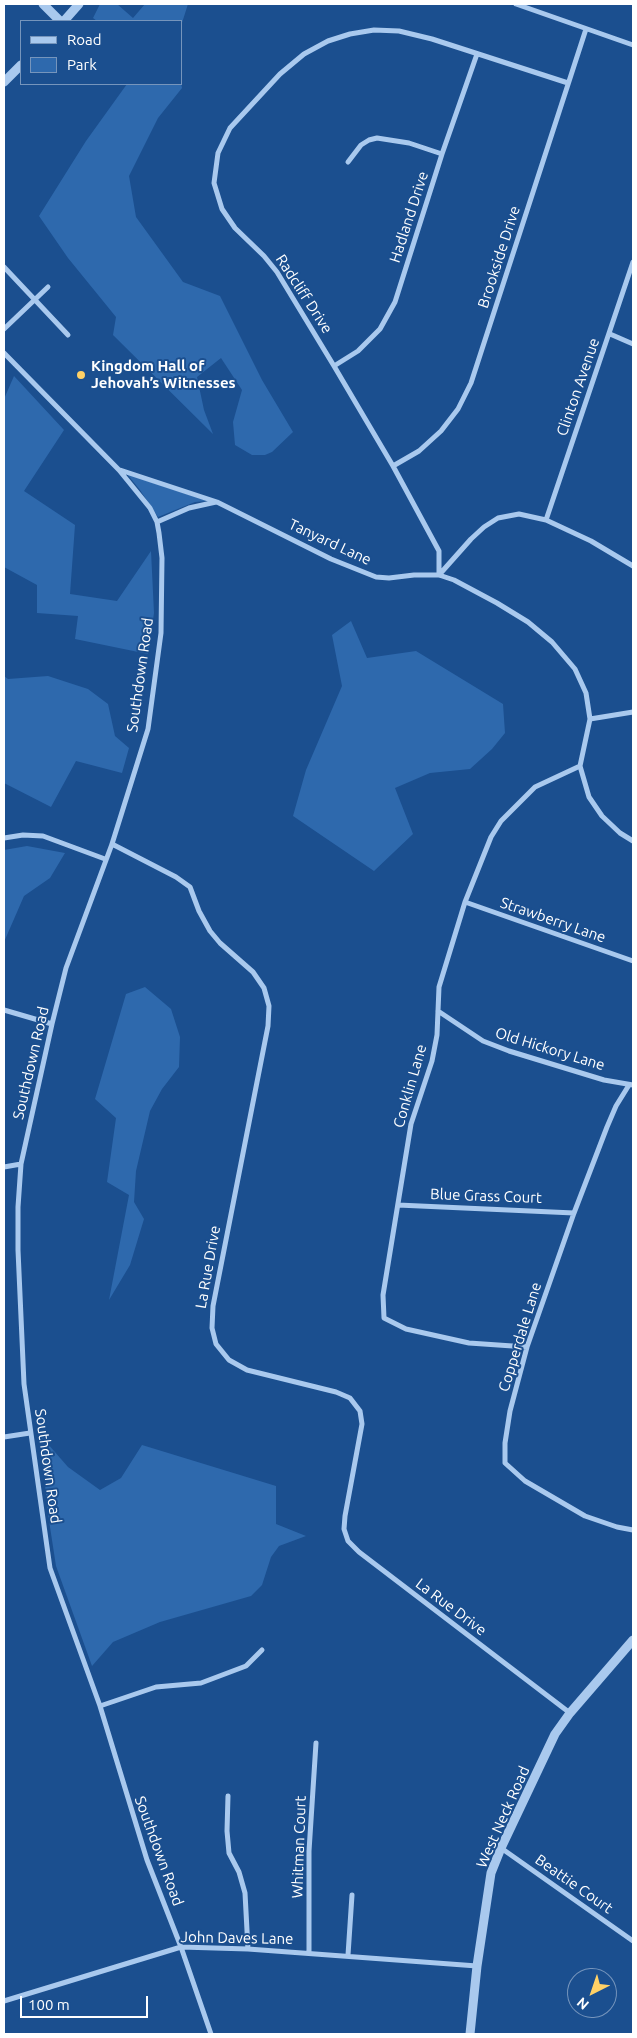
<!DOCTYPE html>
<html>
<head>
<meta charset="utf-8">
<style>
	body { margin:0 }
	#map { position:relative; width:637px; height:2038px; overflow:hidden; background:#1b4f8f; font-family:Ubuntu,sans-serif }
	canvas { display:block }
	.frame { position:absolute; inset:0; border:5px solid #fff; pointer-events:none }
	.legend { position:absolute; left:20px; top:20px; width:162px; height:65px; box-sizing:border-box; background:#1b4f8f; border:1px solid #7695bc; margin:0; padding:6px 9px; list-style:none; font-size:15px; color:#fff }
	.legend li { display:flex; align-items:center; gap:10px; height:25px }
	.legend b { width:25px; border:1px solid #7695bc }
	.north { position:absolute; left:567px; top:1968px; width:50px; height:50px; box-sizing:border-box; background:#1b4f8f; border:1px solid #7695bc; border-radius:50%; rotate:221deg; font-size:14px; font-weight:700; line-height:20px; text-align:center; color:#fff }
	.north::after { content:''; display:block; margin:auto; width:18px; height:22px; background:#ffd166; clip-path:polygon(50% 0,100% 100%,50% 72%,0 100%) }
	.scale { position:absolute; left:20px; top:1996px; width:128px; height:22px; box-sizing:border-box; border:2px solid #fff; border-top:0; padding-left:6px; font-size:15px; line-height:18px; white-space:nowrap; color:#fff; -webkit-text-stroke:4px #1b4f8f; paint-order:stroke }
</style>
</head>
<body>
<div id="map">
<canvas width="637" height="2038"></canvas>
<div class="frame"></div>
<ul class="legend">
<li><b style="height:6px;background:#a9c9ee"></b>Road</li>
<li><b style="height:14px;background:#2e69ad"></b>Park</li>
</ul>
<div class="north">N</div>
<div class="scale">100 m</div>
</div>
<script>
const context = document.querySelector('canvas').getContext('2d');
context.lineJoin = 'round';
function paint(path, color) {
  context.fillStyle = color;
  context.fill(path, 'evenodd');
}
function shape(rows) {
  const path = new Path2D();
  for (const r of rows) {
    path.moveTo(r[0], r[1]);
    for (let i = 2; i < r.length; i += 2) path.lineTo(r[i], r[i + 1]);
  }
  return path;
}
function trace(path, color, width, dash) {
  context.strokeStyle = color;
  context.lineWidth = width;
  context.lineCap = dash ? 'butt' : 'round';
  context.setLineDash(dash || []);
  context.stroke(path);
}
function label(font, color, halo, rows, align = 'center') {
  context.font = font + ' Ubuntu,sans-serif';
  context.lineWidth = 4;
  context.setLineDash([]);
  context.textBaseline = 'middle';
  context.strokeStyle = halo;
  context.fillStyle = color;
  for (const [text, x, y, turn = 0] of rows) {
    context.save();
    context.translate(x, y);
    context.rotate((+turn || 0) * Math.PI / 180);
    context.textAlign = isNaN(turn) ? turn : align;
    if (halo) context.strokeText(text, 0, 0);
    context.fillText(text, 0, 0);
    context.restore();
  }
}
const green = shape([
	[100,4,117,4,133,18,145,4,188,4,181,26,181,21,97,21,93,18],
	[181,83,182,88,158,118,129,176,136,217,183,282,220,296,262,380,293,432,272,452,265,455,252,455,235,445,233,422,242,390,221,358,197,377,204,410,213,434,113,335,116,317,68,258,39,216,86,141,127,84],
	[14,376,64,430,24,491,75,525,70,594,117,601,151,551,154,613,148,654,75,639,78,616,37,613,37,585,4,567,4,399],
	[127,474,207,501,195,502,158,517,140,490],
	[351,621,367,658,416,651,503,704,505,733,492,749,470,769,430,773,395,788,413,834,374,871,293,816,306,770,342,686,332,635],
	[4,676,8,679,48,676,88,689,108,704,115,736,129,748,122,773,76,761,51,807,4,783],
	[27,846,65,853,50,878,24,896,4,942,4,850],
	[145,987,171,1009,180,1037,179,1067,162,1089,150,1111,136,1171,134,1202,144,1219,130,1265,109,1300,129,1195,107,1182,116,1118,95,1099,126,994],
	[40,1435,68,1467,100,1490,121,1478,142,1445,276,1486,276,1524,306,1536,279,1546,271,1557,262,1585,251,1596,160,1622,113,1642,92,1666,56,1566,48,1514]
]);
const minor = shape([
	[516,4,633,45],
	[348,162,361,145,369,140,377,138,409,143,442,154],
	[4,267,68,335],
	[4,329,48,287],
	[610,334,633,344],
	[4,353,119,470,150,508,157,522,159,533,162,558,161,633,148,729,112,844,66,968,52,1024,21,1164,18,1207,18,1250,24,1384,50,1568,100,1706,147,1860,181,1947,211,2034],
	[334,366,358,351,380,329,395,302,442,154,477,54],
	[393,466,419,451,441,431,458,409,471,383,586,29],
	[120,470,217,502,331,559,376,577,389,578,414,575,439,575,454,580,497,603,528,622,552,642,575,669,586,693,590,719,580,766,589,797,602,816,620,833,633,841],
	[546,520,633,262],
	[157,522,189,508,216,502],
	[439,575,439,551,393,466,334,366,277,272,264,256,235,228,222,209,214,183,218,153,230,128,280,74,304,54,328,41,350,34,374,30,399,31,432,39,568,83],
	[439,575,471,539,484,527,498,518,519,514,546,520,591,541,633,566],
	[590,719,633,712],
	[4,838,23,835,43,836,105,859],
	[112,844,176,877,190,887,199,911,210,931,220,943,253,972,264,988,269,1006,268,1026,213,1306,212,1328,216,1344,229,1360,247,1370,336,1392,350,1398,360,1411,362,1424,345,1516,344,1529,348,1541,359,1552,570,1713],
	[465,902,633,961],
	[4,1010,52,1024],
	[438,1011,483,1041,509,1051,604,1080,633,1085],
	[629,1085,616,1106,607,1127,574,1213,527,1347,510,1411,505,1443,505,1463,525,1481,585,1516,617,1527,633,1530],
	[4,1167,21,1164],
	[398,1205,574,1213],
	[527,1347,469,1343,406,1329,384,1318,383,1295,411,1124,432,1061,437,1035,439,987,465,902,491,837,501,821,535,787,580,766],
	[4,1437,30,1433],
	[100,1706,156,1687,201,1683,246,1666,262,1650],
	[228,1796,227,1831,229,1853,239,1872,245,1893,248,1949],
	[501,1848,633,1941],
	[309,1953,309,1851,316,1743],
	[348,1955,352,1895],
	[4,2001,181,1947,248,1949,477,1966]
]);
const tertiary = shape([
	[43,4,60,21],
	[64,21,79,4],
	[4,82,21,65],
	[470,2034,477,1966,491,1873,501,1848,555,1734,570,1713,633,1640]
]);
const markers = [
	[81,375,5,"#ffd166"]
];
const streetNames = [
	["Hadland Drive",409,217,-72],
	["Brookside Drive",499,257,-72],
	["Radcliff Drive",304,294,57],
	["Clinton Avenue",578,387,-71],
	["Tanyard Lane",330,542,25],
	["Southdown Road",140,675,-82],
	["Strawberry Lane",553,920,19],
	["Old Hickory Lane",550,1049,17],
	["Southdown Road",31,1063,-77],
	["Conklin Lane",410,1086,-74],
	["Blue Grass Court",486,1196,2],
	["La Rue Drive",208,1267,-80],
	["Copperdale Lane",520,1337,-73],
	["Southdown Road",48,1466,82],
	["La Rue Drive",451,1607,37],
	["West Neck Road",503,1817,-66],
	["Whitman Court",299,1847,-88],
	["Southdown Road",159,1851,70],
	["Beattie Court",574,1884,35],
	["John Daves Lane",237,1938,1]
];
const poiNames = [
	["Kingdom Hall of",91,366],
	["Jehovah’s Witnesses",91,383]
];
paint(green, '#2e69ad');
trace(minor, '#a9c9ee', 5);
trace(tertiary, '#a9c9ee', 9);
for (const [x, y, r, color] of markers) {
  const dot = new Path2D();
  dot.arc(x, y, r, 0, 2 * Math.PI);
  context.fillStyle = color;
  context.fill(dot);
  trace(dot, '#1b4f8f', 2);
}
label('15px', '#fff', '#1b4f8f', streetNames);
label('bold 15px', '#fff', '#1b4f8f', poiNames, 'left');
</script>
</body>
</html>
